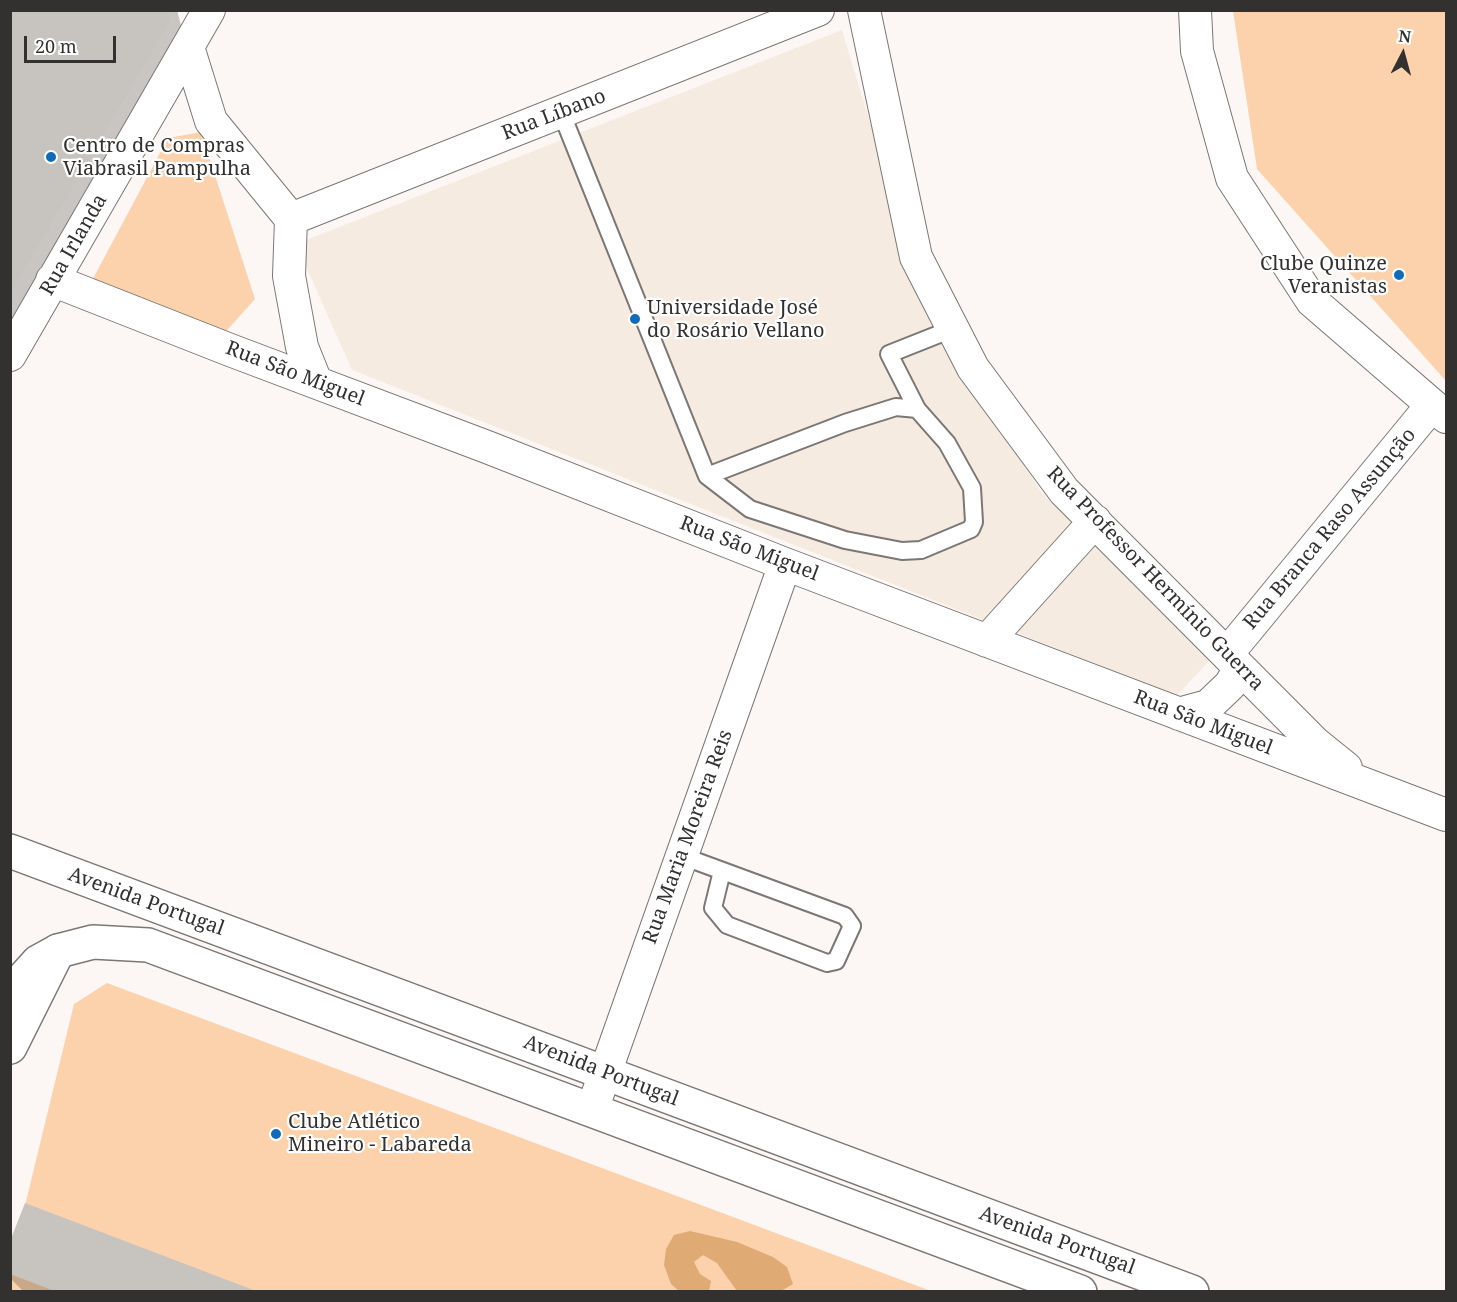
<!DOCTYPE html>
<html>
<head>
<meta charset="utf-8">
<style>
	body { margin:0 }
	#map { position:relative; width:1457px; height:1302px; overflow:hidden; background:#fcf7f4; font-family:"Noto Serif",serif }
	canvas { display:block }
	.frame { position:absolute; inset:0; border:12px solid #333130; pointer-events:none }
	.north { position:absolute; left:1373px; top:24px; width:60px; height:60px; -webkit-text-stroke:4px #fff; paint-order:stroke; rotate:6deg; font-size:16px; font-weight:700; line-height:24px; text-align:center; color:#333130 }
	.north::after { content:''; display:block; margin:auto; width:21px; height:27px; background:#333130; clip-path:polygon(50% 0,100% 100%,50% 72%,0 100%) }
	.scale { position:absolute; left:24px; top:36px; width:92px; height:27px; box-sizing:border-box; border:3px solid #333130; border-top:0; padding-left:8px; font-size:18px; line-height:21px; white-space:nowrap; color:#333130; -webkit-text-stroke:4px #fff; paint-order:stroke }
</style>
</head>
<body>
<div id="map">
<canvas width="1457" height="1302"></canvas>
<div class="frame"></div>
<div class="north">N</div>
<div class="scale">20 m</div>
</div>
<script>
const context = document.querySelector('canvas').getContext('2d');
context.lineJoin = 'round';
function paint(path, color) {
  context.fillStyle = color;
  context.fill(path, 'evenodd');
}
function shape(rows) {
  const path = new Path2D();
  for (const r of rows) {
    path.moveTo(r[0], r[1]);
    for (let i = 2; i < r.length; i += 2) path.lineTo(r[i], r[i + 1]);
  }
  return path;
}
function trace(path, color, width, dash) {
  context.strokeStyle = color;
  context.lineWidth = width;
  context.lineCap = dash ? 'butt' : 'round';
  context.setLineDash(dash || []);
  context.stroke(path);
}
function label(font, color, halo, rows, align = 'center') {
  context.font = font + ' "Noto Serif",serif';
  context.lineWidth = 4.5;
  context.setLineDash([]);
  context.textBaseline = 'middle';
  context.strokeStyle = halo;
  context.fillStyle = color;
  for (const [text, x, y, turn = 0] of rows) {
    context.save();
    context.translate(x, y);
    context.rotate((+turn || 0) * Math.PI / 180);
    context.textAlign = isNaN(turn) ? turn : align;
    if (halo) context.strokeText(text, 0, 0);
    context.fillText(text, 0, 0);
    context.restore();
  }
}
const built = shape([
	[842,30,914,268,967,372,1041,492,1214,656,1176,696,352,370,296,244]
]);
const green = shape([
	[1233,11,1446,11,1446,381,1257,169],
	[201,132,255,299,221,337,88,288,168,138],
	[107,983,931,1291,11,1292,11,1263,74,1004]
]);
const water = shape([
	[690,1231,737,1242,773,1257,787,1267,793,1284,781,1291,737,1291,717,1263,703,1255,694,1262,700,1274,711,1281,709,1291,679,1291,671,1284,664,1265,666,1249,674,1235]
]);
const shadow = shape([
	[10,10,177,10,183,33,10,328],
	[10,1245,252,1292,24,1292,10,1278]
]);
const building = shape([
	[10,10,168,10,171,20,10,294],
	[25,1203,256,1291,256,1292,57,1292,10,1274,10,1241]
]);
const lane = shape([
	[561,112,707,476,750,509,845,540,902,551,921,550,971,529,974,522,972,488,947,443,917,409,896,407,845,423,707,476],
	[917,409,889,354,952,329],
	[682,856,845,916,852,926,836,961,827,963,727,925,713,908,722,871]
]);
const street = shape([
	[864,10,916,257,973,368,1064,491,1315,743,1346,768],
	[1195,10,1197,51,1232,178,1312,301,1446,417],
	[188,47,211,121,291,219,289,276,302,347,316,382],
	[291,219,818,10],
	[52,280,230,350,487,447,785,564,1446,815],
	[10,355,209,10],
	[987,641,1095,521],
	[1227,654,1432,405],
	[1179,714,1208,706,1230,685,1240,668],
	[592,1110,785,564]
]);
const secondary = shape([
	[10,851,1192,1292],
	[10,993,38,962,58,951,93,942,148,945,1080,1292]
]);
const highway = shape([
	[10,1047,58,951]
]);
const markers = [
	[51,157,6,"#116bb8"],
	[1399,275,6,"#116bb8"],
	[635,319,6,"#116bb8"],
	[276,1134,6,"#116bb8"]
];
const streetNames = [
	["Rua Líbano",554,115,-21],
	["Rua Irlanda",74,245,-60],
	["Rua São Miguel",295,374,21],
	["Rua Branca Raso Assunção",1330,529,-50],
	["Rua São Miguel",749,549,21],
	["Rua Professor Hermínio Guerra",1155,579,46],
	["Rua São Miguel",1203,723,21],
	["Rua Maria Moreira Reis",688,837,-70],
	["Avenida Portugal",146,902,20],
	["Avenida Portugal",601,1071,21],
	["Avenida Portugal",1057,1241,20]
];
const poiNames = [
	["Centro de Compras",63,146],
	["Viabrasil Pampulha",63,169],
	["Clube Quinze",1387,264,"right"],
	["Veranistas",1387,287,"right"],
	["Universidade José",647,308],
	["do Rosário Vellano",647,331],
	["Clube Atlético",288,1122],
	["Mineiro - Labareda",288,1145]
];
paint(built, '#f5ebe1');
paint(green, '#fbd2ac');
paint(water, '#e0aa75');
paint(shadow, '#0003');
paint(building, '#c7c3bf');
trace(lane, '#7b7774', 20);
trace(street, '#7b7774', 34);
trace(secondary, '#7b7774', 36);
trace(highway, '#7b7774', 36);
trace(lane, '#fff', 16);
trace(street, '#fff', 32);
trace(secondary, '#fff', 33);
trace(highway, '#fff', 33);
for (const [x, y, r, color] of markers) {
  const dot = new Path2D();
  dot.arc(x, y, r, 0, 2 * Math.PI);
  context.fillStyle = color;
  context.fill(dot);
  trace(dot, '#fff', 2);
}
label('20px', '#333130', '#fff', streetNames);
label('20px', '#333130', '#fff', poiNames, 'left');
</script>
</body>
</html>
